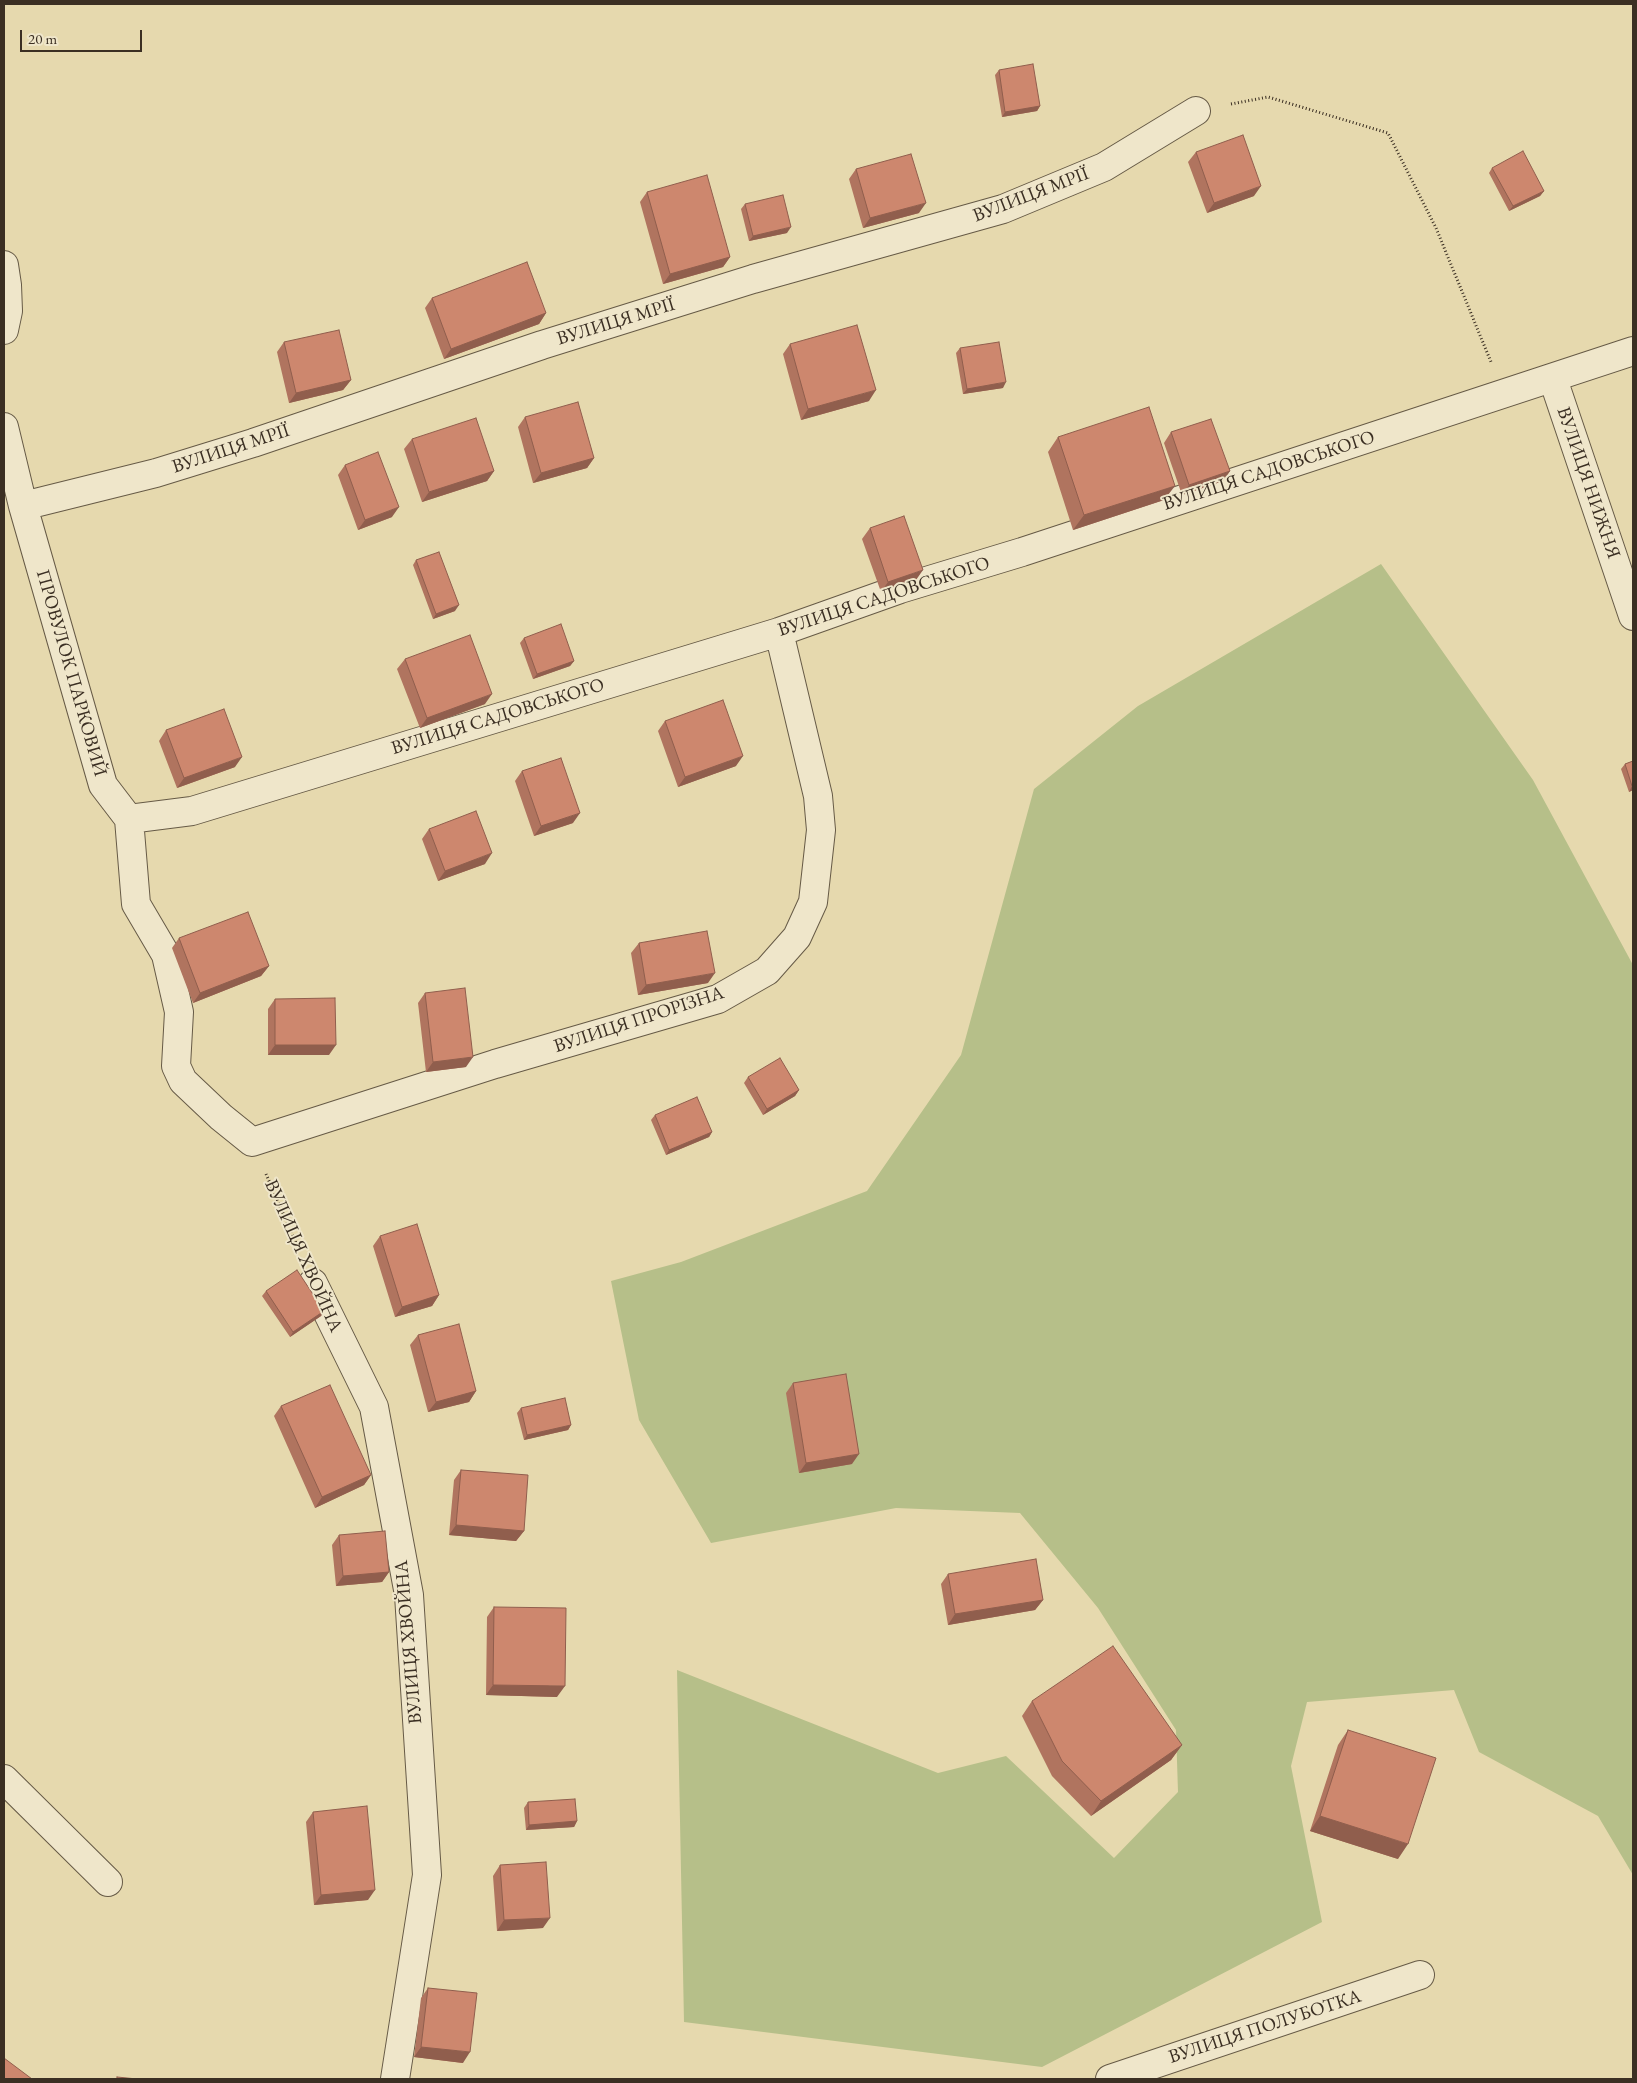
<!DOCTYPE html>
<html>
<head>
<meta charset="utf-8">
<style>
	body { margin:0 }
	#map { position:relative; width:1637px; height:2083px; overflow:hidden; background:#e6d9ae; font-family:"EB Garamond",serif }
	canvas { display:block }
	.frame { position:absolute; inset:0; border:5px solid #3b2f23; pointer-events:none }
	.scale { position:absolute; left:20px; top:30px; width:122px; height:22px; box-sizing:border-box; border:2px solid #3b2f23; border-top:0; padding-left:6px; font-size:15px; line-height:18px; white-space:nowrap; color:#3b2f23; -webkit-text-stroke:4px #efe6ca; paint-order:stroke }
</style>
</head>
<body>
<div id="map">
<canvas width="1637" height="2083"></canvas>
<div class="frame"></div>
<div class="scale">20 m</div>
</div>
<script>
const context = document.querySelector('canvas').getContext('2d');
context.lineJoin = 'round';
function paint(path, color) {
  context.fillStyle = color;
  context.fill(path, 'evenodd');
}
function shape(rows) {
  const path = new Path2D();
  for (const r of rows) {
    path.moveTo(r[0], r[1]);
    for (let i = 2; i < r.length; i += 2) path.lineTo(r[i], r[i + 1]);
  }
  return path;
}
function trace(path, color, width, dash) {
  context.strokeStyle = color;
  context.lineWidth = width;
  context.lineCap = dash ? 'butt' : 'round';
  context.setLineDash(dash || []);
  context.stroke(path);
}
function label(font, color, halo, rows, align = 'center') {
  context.font = font + ' "EB Garamond",serif';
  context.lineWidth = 4;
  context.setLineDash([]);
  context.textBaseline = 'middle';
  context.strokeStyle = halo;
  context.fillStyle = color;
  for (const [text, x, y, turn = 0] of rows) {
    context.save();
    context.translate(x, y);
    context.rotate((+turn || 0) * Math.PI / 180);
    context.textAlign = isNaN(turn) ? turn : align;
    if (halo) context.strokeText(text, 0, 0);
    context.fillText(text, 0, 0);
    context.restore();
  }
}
const green = shape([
	[1381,564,1533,780,1633,965,1633,1875,1598,1816,1479,1752,1454,1690,1307,1702,1291,1766,1322,1922,1042,2067,684,2022,677,1670,938,1773,1006,1756,1114,1858,1178,1792,1176,1730,1098,1608,1020,1513,896,1508,711,1543,639,1420,611,1281,681,1262,867,1191,961,1055,1034,789,1138,706]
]);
const path = shape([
	[1231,104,1268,97,1388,133,1436,228,1491,362],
	[266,1174,299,1250]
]);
const minor = shape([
	[4,265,7,285,8,311,4,330],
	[1553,379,1633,616],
	[4,427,23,506,103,785,129,819,136,904,166,955,179,1012,176,1066,183,1081,221,1117,252,1142,495,1064,718,999,767,971,797,937,813,902,821,830,818,796,779,632],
	[23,506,156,473,253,443,542,345,753,279,1003,209,1104,167,1196,111],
	[129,819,192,811,779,632,900,589,1022,552,1633,351],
	[313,1283,374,1407,409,1595,427,1875,395,2079],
	[4,1779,108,1882],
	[1110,2079,1420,1975]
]);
const wall = shape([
	[999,70,1040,106,1037,111,1002,117,995,75],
	[1196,152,1254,196,1207,213,1188,162],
	[1492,168,1544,191,1540,196,1509,211,1489,173],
	[856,169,919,213,863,228,849,179],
	[647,192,730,257,723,267,663,284,640,202],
	[745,204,787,233,749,241,741,209],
	[432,298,546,313,539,324,444,359,425,308],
	[284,342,351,380,343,390,289,403,277,352],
	[790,344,869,401,801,420,783,354],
	[960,348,1003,388,963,394,956,353],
	[525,417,594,458,587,468,533,483,518,427],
	[1171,432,1230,471,1223,481,1182,495,1164,443],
	[1058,437,1164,500,1073,530,1048,452],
	[412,439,494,471,487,481,422,502,404,449],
	[345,465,392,517,358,530,338,475],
	[870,528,916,580,881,592,862,539],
	[416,560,455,611,433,619,413,565],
	[524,638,574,661,570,666,533,679,520,643],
	[405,659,485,704,420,728,397,669],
	[665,721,736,766,678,787,658,731],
	[166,730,235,767,177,788,159,741],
	[1633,761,1633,790,1629,792,1621,769,1625,764],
	[522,771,573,823,534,836,515,781],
	[429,829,485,864,438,881,422,839],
	[179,938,269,966,261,976,193,1003,172,948],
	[639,943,708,983,638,995,631,953],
	[425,993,466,1067,426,1072,418,1003],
	[275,999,329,1055,268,1055,268,1009],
	[748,1077,799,1090,795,1096,763,1115,744,1083],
	[655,1115,712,1132,709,1137,666,1155,651,1120],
	[380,1236,439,1295,432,1306,395,1317,373,1246],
	[266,1291,324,1311,321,1316,290,1337,262,1296],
	[418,1335,476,1391,469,1402,428,1412,410,1345],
	[793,1383,852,1464,799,1473,786,1393],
	[281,1406,371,1475,364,1485,315,1508,274,1416],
	[521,1408,571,1425,568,1430,524,1440,517,1413],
	[461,1470,524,1531,516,1541,449,1535,454,1480],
	[339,1535,389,1572,382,1582,336,1586,332,1545],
	[948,1574,1043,1600,1035,1610,948,1625,941,1584],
	[494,1607,557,1697,486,1695,487,1617],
	[1032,1701,1182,1745,1171,1760,1091,1816,1052,1776,1022,1716],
	[1348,1730,1398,1859,1310,1831,1338,1745],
	[528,1802,577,1821,574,1827,526,1830,524,1808],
	[313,1812,368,1900,314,1905,306,1822],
	[500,1865,543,1928,497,1931,493,1876],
	[428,1988,463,2063,414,2057,421,1998]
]);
const shadedWall = shape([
	[1040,106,1037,111,1002,117,1005,112],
	[1261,186,1254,196,1207,213,1214,203],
	[1544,191,1540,196,1509,211,1513,206],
	[926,203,919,213,863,228,870,218],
	[791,227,787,233,749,241,753,236],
	[730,257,723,267,663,284,670,274],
	[546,313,539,324,444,359,451,349],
	[351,380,343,390,289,403,296,393],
	[1006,382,1003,388,963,394,967,389],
	[876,390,869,401,801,420,808,409],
	[594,458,587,468,533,483,541,473],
	[494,471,487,481,422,502,429,492],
	[1230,471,1223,481,1182,495,1189,485],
	[1175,486,1164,500,1073,530,1084,515],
	[399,507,392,517,358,530,365,520],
	[923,570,916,580,881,592,888,582],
	[459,605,455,611,433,619,436,614],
	[574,661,570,666,533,679,537,674],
	[492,694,485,704,420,728,427,718],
	[743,756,736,766,678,787,685,777],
	[242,757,235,767,177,788,184,778],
	[1632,786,1633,786,1633,790,1629,792],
	[580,813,573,823,534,836,541,826],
	[492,853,485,864,438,881,445,871],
	[269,966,261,976,193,1003,200,993],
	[715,973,708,983,638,995,646,985],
	[275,1045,336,1045,329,1055,268,1055],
	[473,1057,466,1067,426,1072,433,1062],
	[799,1090,795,1096,763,1115,767,1109],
	[712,1132,709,1137,666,1155,669,1150],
	[439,1295,432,1306,395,1317,402,1307],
	[324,1311,321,1316,290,1337,293,1332],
	[476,1391,469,1402,428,1412,436,1402],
	[571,1425,568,1430,524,1440,527,1435],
	[859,1454,852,1464,799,1473,806,1463],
	[371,1475,364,1485,315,1508,322,1497],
	[456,1525,524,1531,516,1541,449,1535],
	[389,1572,382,1582,336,1586,343,1576],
	[1043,1600,1035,1610,948,1625,955,1614],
	[493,1685,565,1686,557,1697,486,1695],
	[1182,1745,1171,1760,1091,1816,1101,1801],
	[1320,1816,1408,1844,1398,1859,1310,1831],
	[577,1821,574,1827,526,1830,529,1825],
	[375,1890,368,1900,314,1905,321,1895],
	[550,1918,543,1928,497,1931,504,1920],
	[421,2047,470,2052,463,2063,414,2057]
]);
const building = shape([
	[1033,64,1040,106,1005,112,999,70,1033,64],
	[1243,135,1261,186,1214,203,1196,152,1243,135],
	[1523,151,1544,191,1513,206,1492,168,1523,151],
	[911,154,926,203,870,218,856,169,911,154],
	[707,175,730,257,670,274,647,192,707,175],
	[783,195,791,227,753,236,745,204,783,195],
	[527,262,546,313,451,349,432,298,527,262],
	[857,325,876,390,808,409,790,344,857,325],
	[339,330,351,380,296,393,284,342,339,330],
	[999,342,1006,382,967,389,960,348,999,342],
	[578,402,594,458,541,473,525,417,578,402],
	[1149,407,1175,486,1084,515,1058,437,1149,407],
	[476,418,494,471,429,492,412,439,476,418],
	[1211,419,1230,471,1189,485,1171,432,1211,419],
	[378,452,399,507,365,520,345,465,378,452],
	[904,516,923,570,888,582,870,528,904,516],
	[439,552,459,605,436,614,416,560,439,552],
	[561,624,574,661,537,674,524,638,561,624],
	[470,635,492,694,427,718,405,659,470,635],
	[723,700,743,756,685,777,665,721,723,700],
	[224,709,242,757,184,778,166,730,224,709],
	[561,758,580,813,541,826,522,771,561,758],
	[1633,761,1633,786,1632,786,1625,764,1633,761],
	[476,811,492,853,445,871,429,829,476,811],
	[248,912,269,966,200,993,179,938,248,912],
	[707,931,715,973,646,985,639,943,707,931],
	[465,988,473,1057,433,1062,425,993,465,988],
	[335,998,336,1045,275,1045,275,999,335,998],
	[780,1058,799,1090,767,1109,748,1077,780,1058],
	[697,1097,712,1132,669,1150,655,1115,697,1097],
	[417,1224,439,1295,402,1307,380,1236,417,1224],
	[297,1270,324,1311,293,1332,266,1291,297,1270],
	[459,1324,476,1391,436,1402,418,1335,459,1324],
	[846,1374,859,1454,806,1463,793,1383,846,1374],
	[330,1385,371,1475,322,1497,281,1406,330,1385],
	[565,1398,571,1425,527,1435,521,1408,565,1398],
	[461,1470,528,1475,524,1531,456,1525,461,1470],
	[385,1531,389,1572,343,1576,339,1535,385,1531],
	[1036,1559,1043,1600,955,1614,948,1574,1036,1559],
	[494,1607,566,1608,565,1686,493,1685,494,1607],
	[1113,1646,1182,1745,1101,1801,1062,1761,1032,1701,1113,1646],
	[1348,1730,1436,1758,1408,1844,1320,1816,1348,1730],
	[575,1799,577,1821,529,1825,528,1802,575,1799],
	[367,1806,375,1890,321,1895,313,1812,367,1806],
	[546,1862,550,1918,504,1920,500,1865,546,1862],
	[428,1988,477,1993,470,2052,421,2047,428,1988],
	[4,2058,32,2079,4,2079,4,2058],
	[117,2077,137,2079,117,2079,117,2077]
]);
const streetNames = [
	["ВУЛИЦЯ МРІЇ",1031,195,-21],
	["ВУЛИЦЯ МРІЇ",616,322,-17],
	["ВУЛИЦЯ МРІЇ",231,449,-18],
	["ВУЛИЦЯ САДОВСЬКОГО",1269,471,-18],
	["ВУЛИЦЯ НИЖНЯ",1588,483,71],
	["ВУЛИЦЯ САДОВСЬКОГО",884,597,-18],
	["ПРОВУЛОК ПАРКОВИЙ",71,673,74],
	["ВУЛИЦЯ САДОВСЬКОГО",498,717,-17],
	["ВУЛИЦЯ ПРОРІЗНА",639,1020,-18],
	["ВУЛИЦЯ ХВОЙНА",303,1256,66],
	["ВУЛИЦЯ ХВОЙНА",409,1642,-95],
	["ВУЛИЦЯ ПОЛУБОТКА",1265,2027,-18]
];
paint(green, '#b6bf89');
trace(minor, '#665a46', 30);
trace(path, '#3b2f23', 3, [1, 2.5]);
trace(minor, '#efe6ca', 28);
paint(wall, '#b0745f');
paint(shadedWall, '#905e4d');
paint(building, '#cd876e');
trace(building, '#905e4d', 1);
label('19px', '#3b2f23', '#efe6ca', streetNames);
</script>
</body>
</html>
